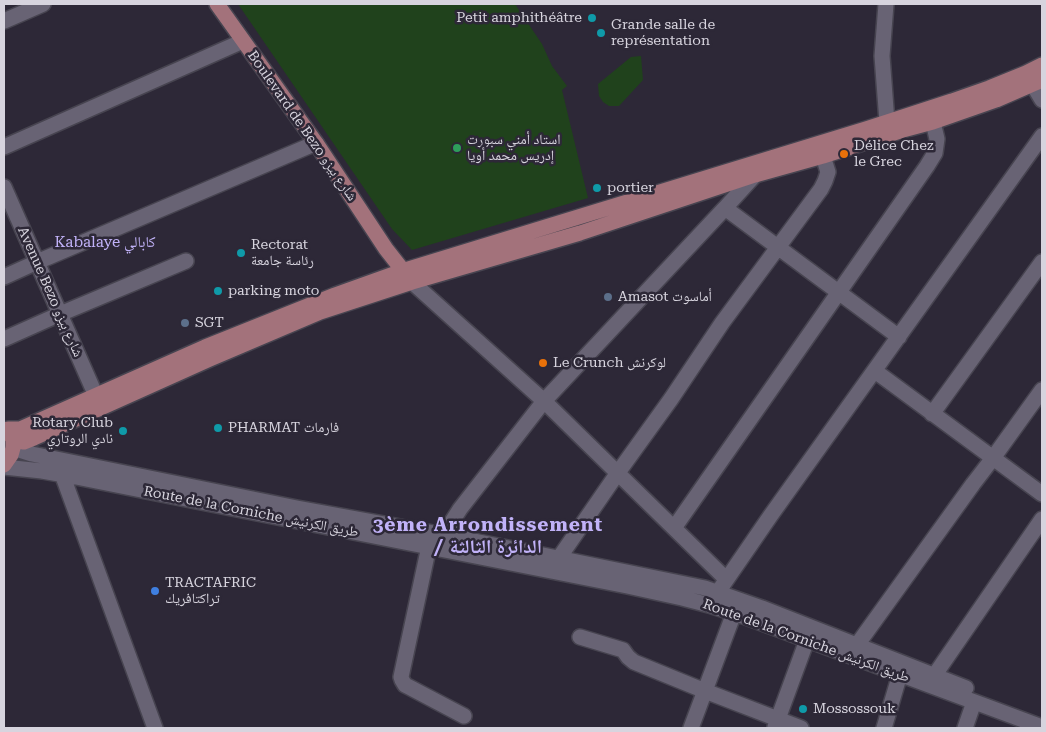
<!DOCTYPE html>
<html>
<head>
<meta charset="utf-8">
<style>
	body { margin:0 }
	#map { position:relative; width:1046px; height:732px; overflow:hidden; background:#2d2837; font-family:"Roboto Serif",serif }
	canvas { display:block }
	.frame { position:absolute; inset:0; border:5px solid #d7d4de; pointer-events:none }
</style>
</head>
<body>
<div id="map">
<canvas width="1046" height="732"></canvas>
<div class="frame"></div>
</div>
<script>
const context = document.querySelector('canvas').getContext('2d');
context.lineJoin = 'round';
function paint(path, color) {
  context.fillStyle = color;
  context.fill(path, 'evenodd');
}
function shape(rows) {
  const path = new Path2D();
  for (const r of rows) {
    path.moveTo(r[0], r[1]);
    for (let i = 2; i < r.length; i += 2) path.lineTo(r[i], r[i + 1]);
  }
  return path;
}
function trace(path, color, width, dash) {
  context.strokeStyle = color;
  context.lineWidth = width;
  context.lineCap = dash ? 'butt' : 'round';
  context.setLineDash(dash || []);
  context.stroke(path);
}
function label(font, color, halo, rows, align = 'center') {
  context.font = font + ' "Roboto Serif","Noto Naskh Arabic",serif';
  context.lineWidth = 5;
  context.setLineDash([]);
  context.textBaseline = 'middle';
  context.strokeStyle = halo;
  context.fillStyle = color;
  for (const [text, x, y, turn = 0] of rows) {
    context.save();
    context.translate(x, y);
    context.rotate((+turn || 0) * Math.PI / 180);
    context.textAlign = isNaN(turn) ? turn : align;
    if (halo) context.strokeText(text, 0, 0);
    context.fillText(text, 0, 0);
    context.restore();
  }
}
const green = shape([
	[238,4,515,4,542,44,552,66,567,86,562,90,588,198,412,250,392,229],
	[641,56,643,80,619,106,609,106,603,102,599,96,598,84,631,57]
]);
const minor = shape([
	[886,4,882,56,887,122,891,132],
	[4,21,43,4],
	[1027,75,1042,100],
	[4,147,243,41],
	[755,175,725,208,899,337],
	[4,187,96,396],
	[4,277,37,262,316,143],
	[412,282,544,401,726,579],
	[4,339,60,314,186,261],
	[875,371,1042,494],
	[932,414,1042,262],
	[13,448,32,454,297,508,444,535,705,588,762,608,966,688],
	[4,467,42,471,76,477,186,499,627,586,682,598,709,605,746,617,1042,727],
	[62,474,155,728],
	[674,528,927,166,935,153,937,139,933,122],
	[439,542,460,509,544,401,725,208],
	[429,546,401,677,402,680,405,685,409,687,464,716],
	[559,558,617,474,671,399,722,323,821,189,825,181,828,172,823,156],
	[718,592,771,515,1042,136],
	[580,637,623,650,628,657,634,662,705,691,801,728],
	[857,645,973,484,993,458,1042,390],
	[934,676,1042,519],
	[775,727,807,640],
	[691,728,734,613],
	[884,728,900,674],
	[965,728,974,702]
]);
const major = shape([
	[217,4,316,143,386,249,408,277],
	[8,429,20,429,205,347,335,295,402,271,866,129,952,101,989,88,1026,73,1042,65],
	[13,440,24,442,34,438,210,359,320,312,412,282,580,233,755,175,823,156,903,130,933,122,996,100,1042,80],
	[4,465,11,455,13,448,13,440,9,431]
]);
const markers = [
	[592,18,5,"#0f9aa8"],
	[601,33,5,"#0f9aa8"],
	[457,148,5,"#2e9e5b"],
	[844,154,5,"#e8710a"],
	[597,188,5,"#0f9aa8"],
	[241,253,5,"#0f9aa8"],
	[218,291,5,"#0f9aa8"],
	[608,297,5,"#5c6f8a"],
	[185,323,5,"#5c6f8a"],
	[543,363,5,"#e8710a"],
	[218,428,5,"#0f9aa8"],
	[123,431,5,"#0f9aa8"],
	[155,591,5,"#3f7fe0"],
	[803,709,5,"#0f9aa8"]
];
const poiNames = [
	["Petit amphithéâtre",582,18,"right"],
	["Grande salle de",611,25],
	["représentation",611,41],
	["استاد أمني سبورت",467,140],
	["إدريس محمد أويا",467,156],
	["Délice Chez",854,146],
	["le Grec",854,162],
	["portier",607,188],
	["Rectorat",251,245],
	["رئاسة جامعة",251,261],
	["parking moto",228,291],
	["Amasot أماسوت",618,297],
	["SGT",195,323],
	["Le Crunch لوكرنش",553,363],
	["Rotary Club",113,423,"right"],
	["نادي الروتاري",113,439,"right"],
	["PHARMAT فارمات",228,428],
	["TRACTAFRIC",165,583],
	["تراكتافريك",165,599],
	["Mossossouk",813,709]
];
const streetNames = [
	["Boulevard de Bezo شارع بيزو",302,126,55],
	["Avenue Bezo شارع بيزو",50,292,66],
	["Route de la Corniche طريق الكرنيش",251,512,11],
	["Route de la Corniche طريق الكرنيش",806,641,20]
];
const neighbourhoodNames = [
	["Kabalaye كابالي",105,243]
];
const districtNames = [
	["3ème Arrondissement",488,525],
	["/ الدائرة الثالثة",488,547]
];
paint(green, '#20421c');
trace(minor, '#474450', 18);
trace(major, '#474450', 18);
trace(minor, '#686374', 15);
trace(major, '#a3727b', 15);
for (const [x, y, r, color] of markers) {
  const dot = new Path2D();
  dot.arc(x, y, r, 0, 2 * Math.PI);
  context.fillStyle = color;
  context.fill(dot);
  trace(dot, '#2d2837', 2);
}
label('14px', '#d7d4de', '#2d2837', poiNames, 'left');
label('14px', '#d7d4de', '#2d2837', streetNames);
label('15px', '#c1b2f8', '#2d2837', neighbourhoodNames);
context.letterSpacing = '1px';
label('bold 19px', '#c1b2f8', '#2d2837', districtNames);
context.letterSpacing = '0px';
</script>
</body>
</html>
